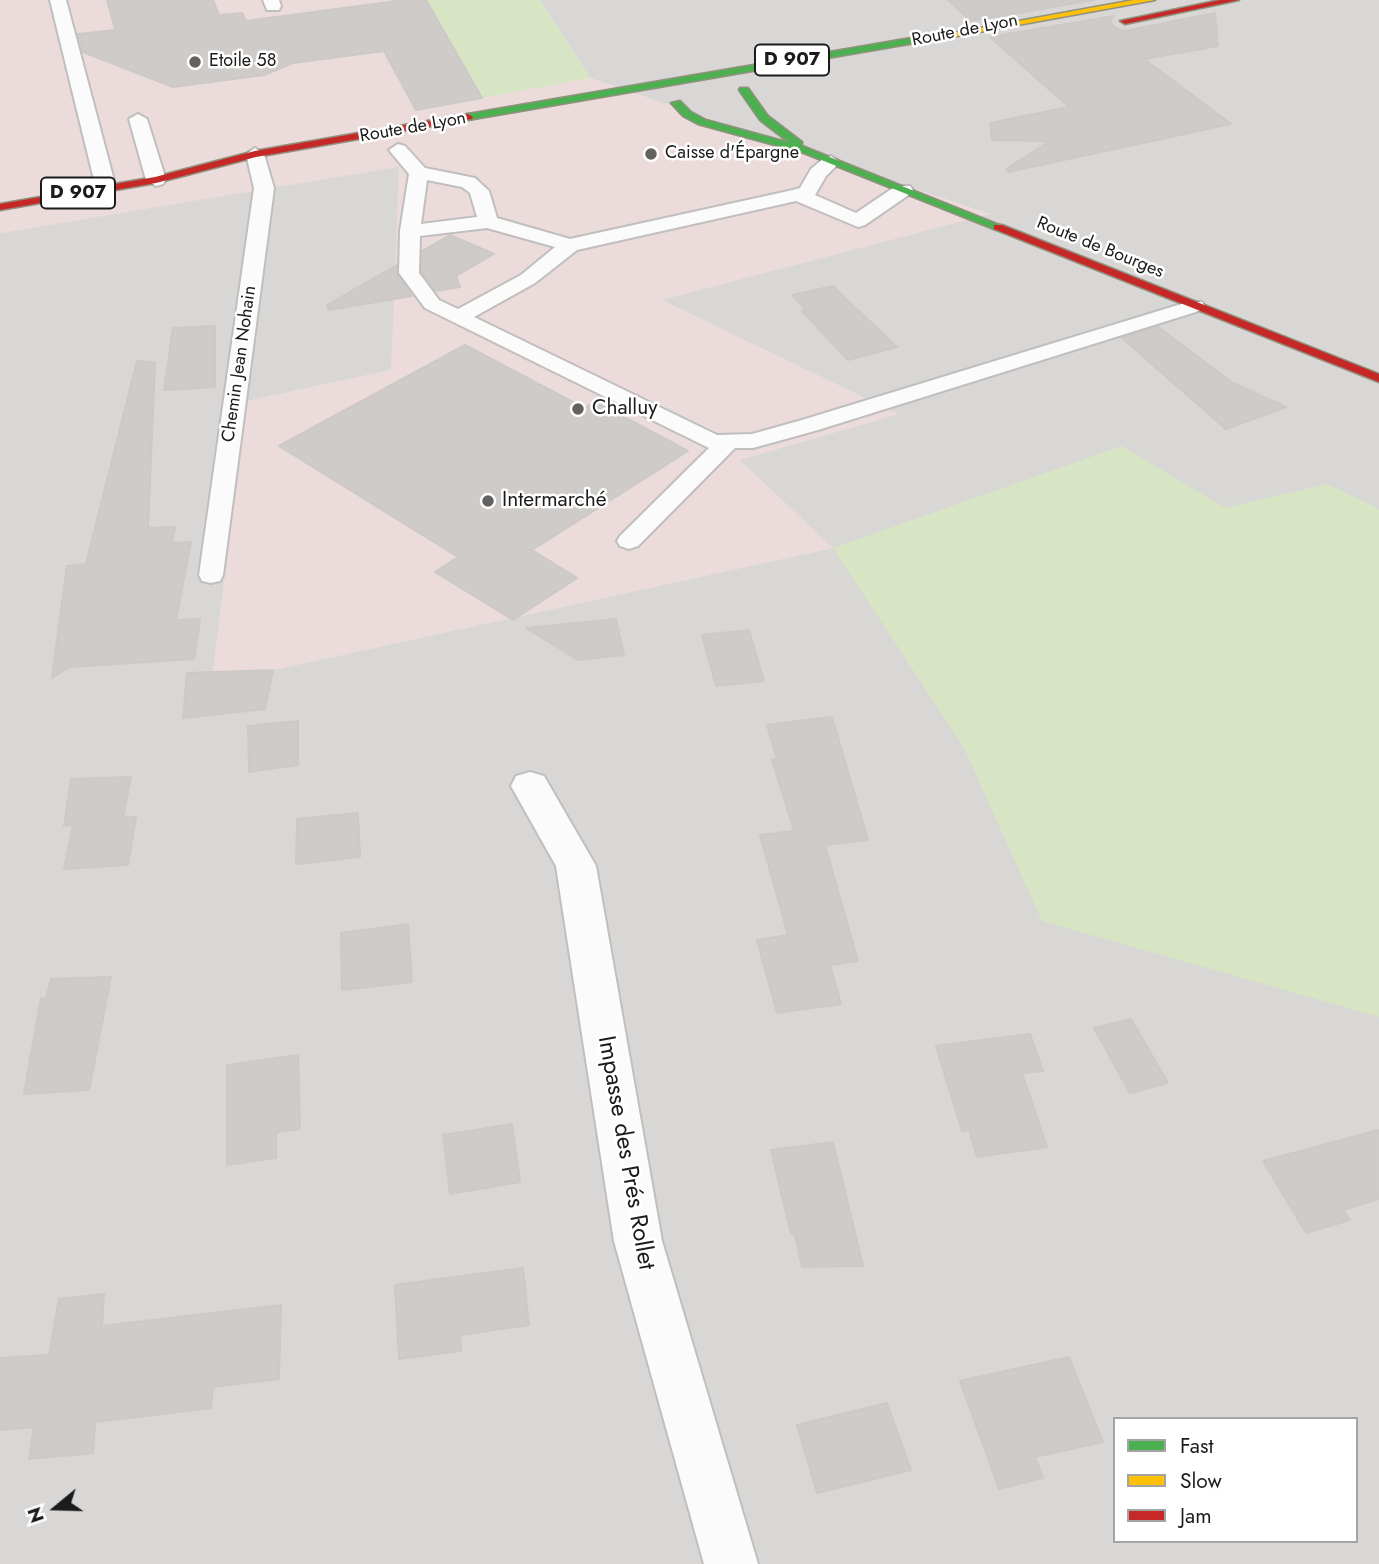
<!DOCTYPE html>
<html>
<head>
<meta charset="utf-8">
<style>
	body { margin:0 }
	#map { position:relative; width:1379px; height:1564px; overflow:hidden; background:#e9e7e4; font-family:Jost,sans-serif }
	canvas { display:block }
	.legend { position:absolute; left:1113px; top:1417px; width:245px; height:126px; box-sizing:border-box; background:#fff; border:2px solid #a4a4a4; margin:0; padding:9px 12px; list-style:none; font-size:21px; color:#1b1b1b }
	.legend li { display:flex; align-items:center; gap:14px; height:35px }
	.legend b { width:35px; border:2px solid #a4a4a4 }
	.north { position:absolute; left:21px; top:1473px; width:70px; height:70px; -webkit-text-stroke:5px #fff; paint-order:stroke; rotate:251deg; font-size:19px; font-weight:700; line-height:28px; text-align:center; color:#1b1b1b }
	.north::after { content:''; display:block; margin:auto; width:24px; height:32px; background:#1b1b1b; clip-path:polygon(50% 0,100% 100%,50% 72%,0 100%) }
</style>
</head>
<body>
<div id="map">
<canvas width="1379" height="1564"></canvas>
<ul class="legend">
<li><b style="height:9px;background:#4caf50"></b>Fast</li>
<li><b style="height:9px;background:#ffc107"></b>Slow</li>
<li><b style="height:9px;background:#c62828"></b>Jam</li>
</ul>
<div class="north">N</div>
</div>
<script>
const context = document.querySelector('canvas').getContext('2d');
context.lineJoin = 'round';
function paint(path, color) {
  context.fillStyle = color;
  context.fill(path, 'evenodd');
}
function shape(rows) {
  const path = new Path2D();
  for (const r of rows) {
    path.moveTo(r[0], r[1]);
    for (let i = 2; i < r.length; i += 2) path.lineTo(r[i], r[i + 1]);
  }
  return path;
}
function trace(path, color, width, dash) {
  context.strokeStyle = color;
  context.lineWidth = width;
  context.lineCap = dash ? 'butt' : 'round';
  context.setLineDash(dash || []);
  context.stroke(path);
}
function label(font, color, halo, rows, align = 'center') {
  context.font = font + ' Jost,sans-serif';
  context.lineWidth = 5;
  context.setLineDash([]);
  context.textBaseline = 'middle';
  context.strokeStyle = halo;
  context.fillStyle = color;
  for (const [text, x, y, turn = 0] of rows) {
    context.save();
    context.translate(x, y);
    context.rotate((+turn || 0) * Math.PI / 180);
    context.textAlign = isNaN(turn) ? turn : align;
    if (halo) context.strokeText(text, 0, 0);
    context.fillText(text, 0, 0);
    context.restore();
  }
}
const residential = shape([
	[540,0,1379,0,1379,1564,0,1564,0,233,399,166,988,214,590,78],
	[391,370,832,548,273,670,213,672,247,401],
	[1115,1419,1356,1419,1356,1541,1115,1541]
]);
const commercial = shape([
	[0,0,426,0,482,98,590,78,990,214,662,300,899,414,740,460,833,548,273,670,213,672,247,401,391,370,399,167,0,233]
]);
const grass = shape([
	[426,0,540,0,590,78,482,98],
	[1122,446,1225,508,1327,484,1379,509,1379,1017,1042,921,964,748,833,548]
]);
const building = shape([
	[107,0,213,0,219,15,242,13,246,21,404,0,426,0,482,98,416,110,384,51,293,63,264,75,173,87,83,52,78,34,115,30,107,0],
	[948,0,1094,0,971,21,948,0],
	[1215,13,1218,46,1144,59,1231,124,1008,172,1006,169,1050,141,992,140,990,123,1069,107,990,37,1114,16,1110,21,1115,28,1125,31,1215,13],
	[450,235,494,254,456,276,460,287,436,291,422,272,422,251,450,235],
	[397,265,397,275,412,296,328,310,327,305,397,265],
	[833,286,846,299,897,347,848,360,802,311,806,310,792,295,833,286],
	[215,326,215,387,164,390,173,328,215,326],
	[1158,327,1233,383,1286,407,1226,429,1122,338,1158,327],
	[465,345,584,408,596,402,688,451,532,550,577,578,513,620,435,572,458,557,279,446,465,345],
	[137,361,155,363,148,528,175,527,172,543,191,542,176,620,200,619,194,659,69,667,52,678,67,566,86,564,137,361],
	[616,619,624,655,578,660,526,628,616,619],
	[749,630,764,681,716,686,702,635,749,630],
	[273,670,265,709,183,718,187,673,273,670],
	[832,717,868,840,825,845,858,961,830,965,841,1004,777,1013,757,940,788,935,760,835,794,831,772,760,777,759,767,725,832,717],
	[298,721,298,765,249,772,248,726,298,721],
	[131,777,123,818,136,817,128,865,64,869,73,824,64,826,71,779,131,777],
	[358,813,360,857,296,864,297,819,358,813],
	[408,924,412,982,342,990,341,933,408,924],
	[111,977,89,1090,24,1094,41,998,46,999,51,979,111,977],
	[1131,1019,1168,1083,1130,1093,1094,1028,1131,1019],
	[1030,1034,1043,1071,1022,1073,1047,1147,977,1157,969,1130,962,1131,936,1046,1030,1034],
	[298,1055,300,1129,276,1132,276,1158,227,1165,227,1065,298,1055],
	[512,1124,520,1182,450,1194,443,1135,512,1124],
	[1379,1130,1379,1199,1343,1210,1350,1220,1306,1233,1263,1161,1379,1130],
	[833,1142,863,1266,802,1267,795,1234,791,1234,771,1150,833,1142],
	[523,1268,529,1325,460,1335,461,1351,399,1359,395,1285,523,1268],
	[104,1294,102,1326,281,1305,279,1379,213,1387,211,1408,95,1422,93,1453,29,1459,34,1427,0,1430,0,1358,49,1355,59,1299,104,1294],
	[1069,1357,1103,1442,1035,1457,1043,1478,999,1489,960,1381,1069,1357],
	[887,1403,911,1470,817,1493,797,1425,887,1403]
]);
const lane = shape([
	[50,0,66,0,116,188,113,192,106,194,96,188,50,0],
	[263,0,279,0,281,6,279,10,267,10,263,0],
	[138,114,147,119,166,180,163,184,156,186,146,180,129,119,138,114],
	[398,144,405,146,425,168,475,178,489,191,497,218,570,239,793,190,800,188,811,169,824,158,831,156,840,162,826,176,815,195,856,213,896,186,910,186,913,190,910,194,865,225,858,227,796,201,577,250,535,283,474,317,717,435,752,434,802,420,1188,302,1202,302,1205,306,1202,310,818,430,753,448,735,448,638,546,629,549,620,546,617,541,620,536,709,448,425,308,399,273,400,231,409,174,389,150,398,144],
	[427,180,462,187,470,193,477,217,421,224,427,180],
	[487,228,555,247,521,275,458,309,439,300,419,273,420,236,487,228],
	[255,148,264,154,274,188,223,575,220,581,211,583,202,581,199,575,254,188,246,154,255,148]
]);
const street = shape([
	[530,772,544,776,596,866,662,1241,758,1564,704,1564,614,1241,556,866,511,786,516,776,530,772]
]);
const fast = shape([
	[952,31,955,32,955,36,468,120,463,117,468,114,952,31],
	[740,88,748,88,768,116,802,142,802,146,1004,227,994,229,804,153,698,124,683,116,671,103,680,101,691,112,706,120,790,143,760,120,739,90,740,88]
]);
const slow = shape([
	[1134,0,1155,0,952,37,947,34,1134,0]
]);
const jam = shape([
	[1220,0,1239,0,1125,24,1120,21,1220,0],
	[468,114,473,117,472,119,256,157,156,183,0,210,0,204,155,177,255,151,468,114],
	[994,225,1002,225,1379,374,1379,382,994,229,994,225]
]);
const markers = [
	[195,62,7,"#636261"],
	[651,154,7,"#636261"],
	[578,409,7,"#636261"],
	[488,501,7,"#636261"]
];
const farStreetnames = [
	["Route de Lyon",965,31,-11],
	["Route de Lyon",413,128,-10],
	["Route de Bourges",1100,248,22],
	["Chemin Jean Nohain",240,364,-82]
];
const farPoinames = [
	["Etoile 58",209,62],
	["Caisse d'Épargne",665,154]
];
const shields = [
	[792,60,74],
	[78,193,74]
];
const shieldNames = [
	["D 907",792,60],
	["D 907",78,193]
];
const poiNames = [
	["Challuy",592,409],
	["Intermarché",502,501]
];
const nearStreetnames = [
	["Impasse des Prés Rollet",625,1153,80]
];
paint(residential, '#d8d7d5');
paint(commercial, '#ebdbda');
paint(grass, '#d7e5c4');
paint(building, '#cecbc9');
trace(building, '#ccc9c6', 2);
trace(lane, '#c0bfbe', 4);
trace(street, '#c0bfbe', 4);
trace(fast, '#91917e', 3);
trace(slow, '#91917e', 3);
trace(jam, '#91917e', 3);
paint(lane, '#fcfbfb');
paint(street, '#fcfbfb');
paint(fast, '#4caf50');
paint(slow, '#ffc107');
paint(jam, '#c62828');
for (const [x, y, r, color] of markers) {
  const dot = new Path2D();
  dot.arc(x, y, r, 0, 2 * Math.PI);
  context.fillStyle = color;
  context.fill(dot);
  trace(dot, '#fff', 2.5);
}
label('18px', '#1b1b1b', '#fff', farStreetnames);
label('18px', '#1b1b1b', '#fff', farPoinames, 'left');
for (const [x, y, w] of shields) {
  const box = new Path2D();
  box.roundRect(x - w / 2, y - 15.5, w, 31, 5);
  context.fillStyle = '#fff';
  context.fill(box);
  trace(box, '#1b1b1b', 2);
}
label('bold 19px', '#1b1b1b', null, shieldNames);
label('21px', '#1b1b1b', '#fff', poiNames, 'left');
label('24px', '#1b1b1b', '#fff', nearStreetnames);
</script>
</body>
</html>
